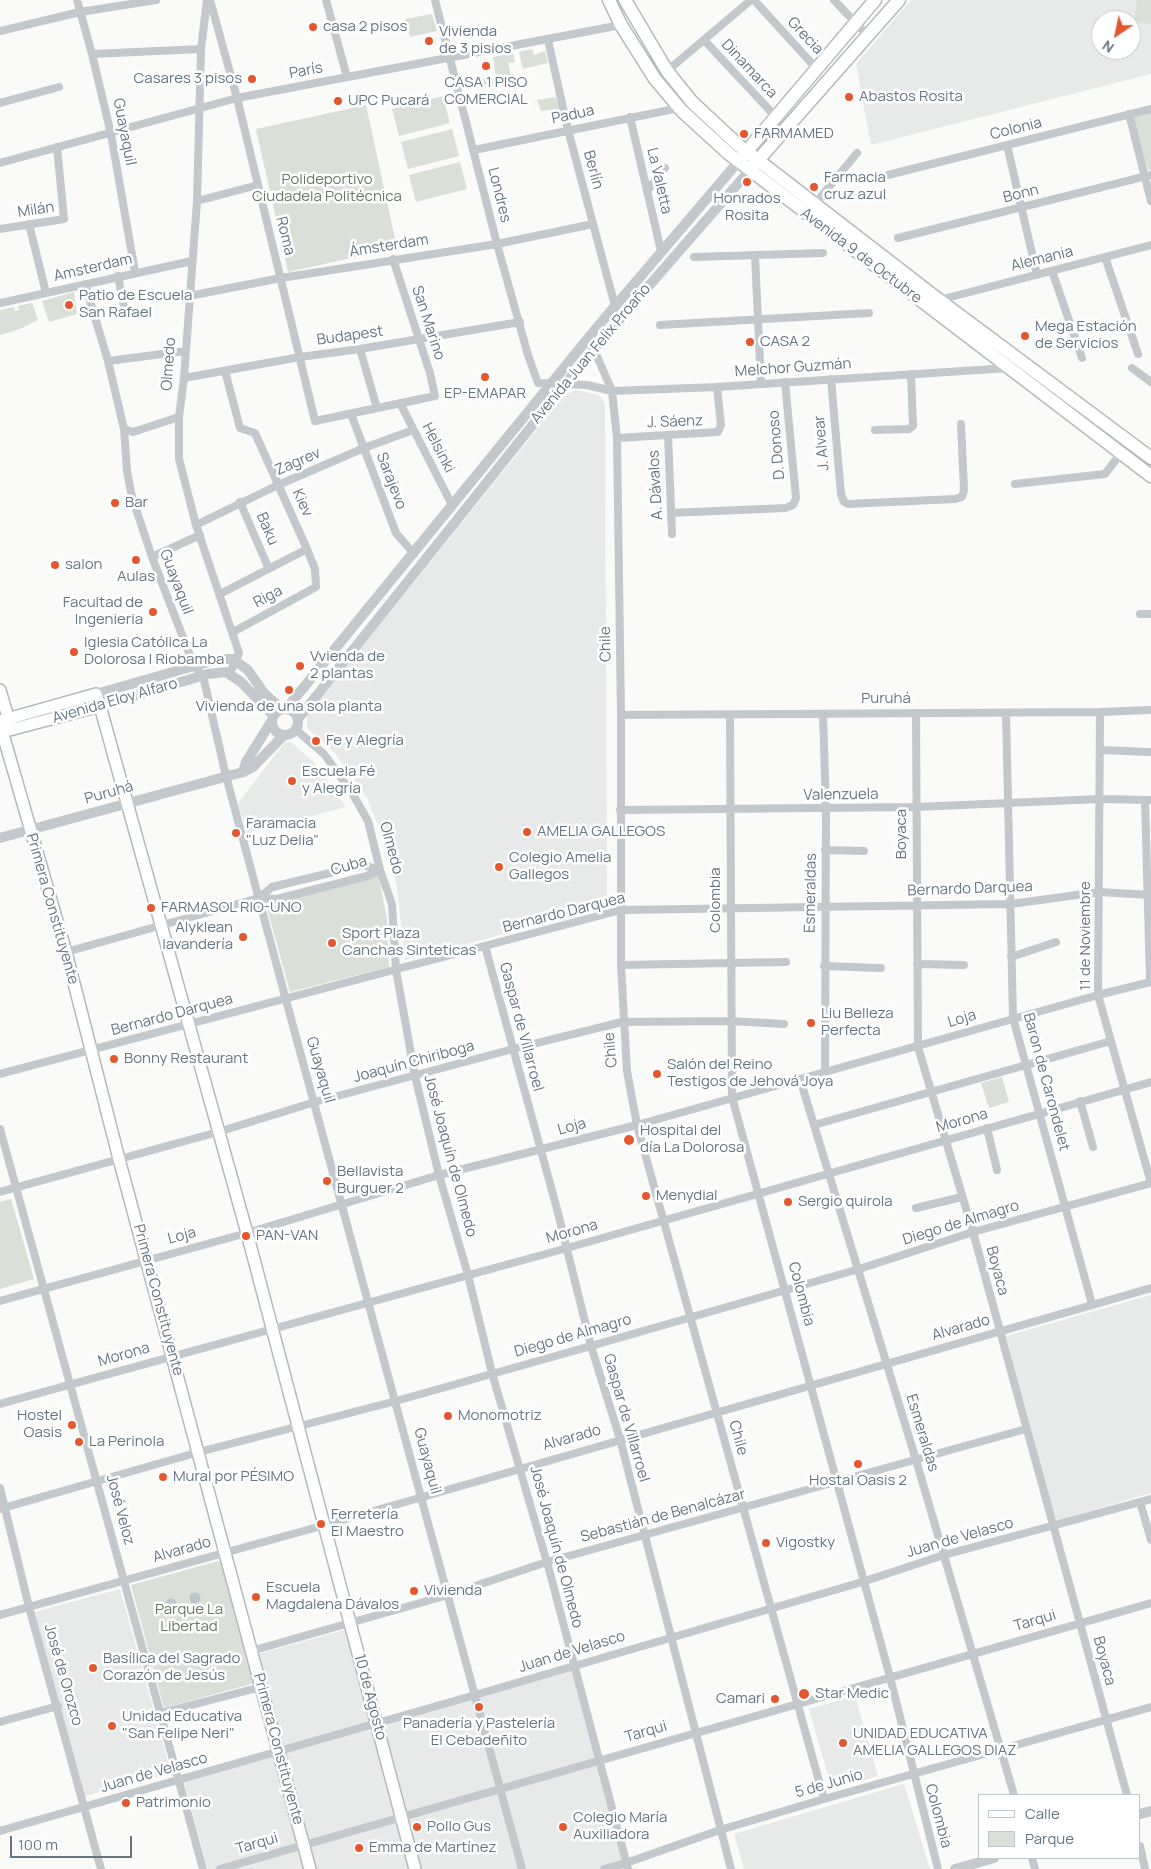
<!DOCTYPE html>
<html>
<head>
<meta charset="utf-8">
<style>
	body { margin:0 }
	#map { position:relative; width:1151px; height:1869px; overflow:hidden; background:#fafaf8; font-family:Manrope,sans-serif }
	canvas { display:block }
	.legend { position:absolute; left:978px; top:1794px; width:162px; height:65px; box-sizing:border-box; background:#fff; border:1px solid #c1c8cd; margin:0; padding:6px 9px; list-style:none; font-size:15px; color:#657683 }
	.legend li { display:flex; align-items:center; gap:10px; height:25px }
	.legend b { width:25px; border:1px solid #c1c8cd }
	.north { position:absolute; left:1091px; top:10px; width:50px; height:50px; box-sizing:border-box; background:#fff; border:1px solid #c1c8cd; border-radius:50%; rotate:214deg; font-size:14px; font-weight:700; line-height:20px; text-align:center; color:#657683 }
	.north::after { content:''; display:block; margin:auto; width:18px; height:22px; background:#e4572e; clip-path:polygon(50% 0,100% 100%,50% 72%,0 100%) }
	.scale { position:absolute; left:10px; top:1836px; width:122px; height:22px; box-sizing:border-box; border:2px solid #657683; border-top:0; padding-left:6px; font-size:15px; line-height:18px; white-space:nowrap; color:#657683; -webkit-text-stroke:4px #fff; paint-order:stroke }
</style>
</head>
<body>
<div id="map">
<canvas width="1151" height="1869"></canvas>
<ul class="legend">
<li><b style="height:6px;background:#fff"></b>Calle</li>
<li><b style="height:14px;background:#dadfd7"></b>Parque</li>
</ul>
<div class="north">N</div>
<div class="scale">100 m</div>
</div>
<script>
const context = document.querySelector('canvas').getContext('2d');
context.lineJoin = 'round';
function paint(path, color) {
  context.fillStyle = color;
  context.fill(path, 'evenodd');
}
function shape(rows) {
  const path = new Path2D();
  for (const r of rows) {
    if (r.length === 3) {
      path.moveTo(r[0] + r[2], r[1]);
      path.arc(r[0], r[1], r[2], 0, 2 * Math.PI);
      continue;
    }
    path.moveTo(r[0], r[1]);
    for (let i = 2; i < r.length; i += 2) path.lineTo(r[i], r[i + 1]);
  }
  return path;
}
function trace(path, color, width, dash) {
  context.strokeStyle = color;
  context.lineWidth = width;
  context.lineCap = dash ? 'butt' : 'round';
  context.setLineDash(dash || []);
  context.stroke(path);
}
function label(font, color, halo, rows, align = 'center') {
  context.font = font + ' Manrope,sans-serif';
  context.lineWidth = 5;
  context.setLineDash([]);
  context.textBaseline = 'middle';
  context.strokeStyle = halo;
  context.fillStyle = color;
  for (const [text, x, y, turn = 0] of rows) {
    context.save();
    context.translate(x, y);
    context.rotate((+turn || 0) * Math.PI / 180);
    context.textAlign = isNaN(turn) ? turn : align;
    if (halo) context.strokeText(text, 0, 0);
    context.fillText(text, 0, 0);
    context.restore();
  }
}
const built = shape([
	[911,0,1151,0,1151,74,871,145,856,64],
	[1101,20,1131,20,1131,50,1101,50],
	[575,390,599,395,605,403,607,907,405,960,397,886,387,847,367,798,334,752,307,728,307,715,563,397],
	[290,741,314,762,346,807,247,833,238,803,285,742],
	[1151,1295,1151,1493,1056,1521,1006,1336],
	[120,1589,171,1773,85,1796,34,1612],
	[348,1629,374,1721,281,1747,255,1655],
	[574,1670,624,1869,208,1869,184,1782],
	[855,1696,878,1776,832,1789,809,1709],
	[904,1784,930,1869,744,1869,734,1834]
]);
const green = shape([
	[1137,0,1151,0,1151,24,1134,21],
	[432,14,437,31,410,37,405,19],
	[532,49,534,55,545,51,548,63,523,69,519,52],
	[513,53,515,62,508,63,511,77,509,77,510,84,484,85,483,79,496,77,493,57],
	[443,96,450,123,399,136,392,109],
	[556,97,560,109,541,111,537,100],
	[366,105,397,248,288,272,256,129],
	[1151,110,1151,170,1148,170,1129,114],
	[452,129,459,156,408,169,401,142],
	[460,162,467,189,416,202,409,175],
	[74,292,77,314,49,322,42,301],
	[32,303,38,320,20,329,0,335,0,310,14,307,15,311,19,310,18,306],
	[378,873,387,919,389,967,290,992,265,901],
	[1002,1077,1009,1102,989,1108,981,1083],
	[11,1199,34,1279,0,1289,0,1202],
	[222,1560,255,1683,164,1708,131,1585]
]);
const water = shape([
	[195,1598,5.5],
	[171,1604,5.5]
]);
const minor = shape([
	[77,0,92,54,111,134,135,272],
	[207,0,201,49,197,201,184,378,179,417,179,459,196,525,239,653,230,673],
	[210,0,237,98,315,421,435,396,430,373,393,259],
	[326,0,347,77],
	[435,0,497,244,528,355,538,383,587,385,612,391,717,387,1009,368],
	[754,0,816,68],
	[834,0,867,35],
	[0,31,80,12,156,0],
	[548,40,568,130,615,306],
	[704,40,775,116],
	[92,54,201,49],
	[667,71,751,0],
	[0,103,59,87],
	[1129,114,1151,201],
	[630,117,661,251],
	[1007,145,1037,275],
	[474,150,679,108],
	[0,163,237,98,621,25],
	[888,175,1151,109],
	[647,191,665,168],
	[197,201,258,185],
	[815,204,857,153],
	[29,224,46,293],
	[0,229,64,219,57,147],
	[898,238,1151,175],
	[755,256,761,384],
	[694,257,823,253],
	[1105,257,1138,354],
	[1052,271,1082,358],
	[118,276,124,307],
	[85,284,108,361,124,429,127,471,132,497,152,557,194,666,203,676,226,776,286,1000,522,1869],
	[189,296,281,278,497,244,593,224],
	[939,300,1151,245],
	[0,303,192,261],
	[660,325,869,313],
	[593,347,612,391,617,438,621,715,621,965,627,1071,637,1125,824,1799],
	[360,349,377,408],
	[108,361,185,351],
	[1132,368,1151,382],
	[225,371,240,428,255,433,307,549,315,569,316,587,233,632],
	[184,378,300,357,360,349,520,322],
	[831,379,841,494,844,502,848,504,955,499,962,497,964,490,961,424],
	[400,403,452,505],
	[351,414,396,533,414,554],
	[124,429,133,432,179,417],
	[875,430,909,429,913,426,911,374],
	[668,435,672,534],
	[617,438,718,432,721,425,717,387],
	[1015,484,1105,474,1121,453],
	[240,502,268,567],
	[671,513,785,508,793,505,796,498,785,382],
	[196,525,278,485,364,448,413,430],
	[152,557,200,535],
	[220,594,307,549],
	[1140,614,1151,614],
	[1100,712,1098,995,1151,1183],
	[916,713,918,1047,973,1232,1127,1795],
	[1006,713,1013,1018,1092,1304],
	[823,714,826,809,825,1072],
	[621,715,1100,712,1151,710],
	[730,715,732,1097,890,1677,938,1869],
	[295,729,324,754,352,793,368,821,380,870,392,904,396,970,415,1076,439,1175,468,1275,492,1373,550,1573,628,1869],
	[1100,750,1151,752],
	[1145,800,1150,982],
	[620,810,916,807,1100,799,1151,800],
	[825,850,864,851],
	[259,898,272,887,363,865,380,870],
	[485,946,557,1209,591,1346,620,1439,731,1869],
	[66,952,259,898,277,899,367,876,380,870],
	[1011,957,1056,942],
	[917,964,964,965],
	[621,965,786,962],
	[824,966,881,968],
	[0,1074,621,910,1011,904,1099,892,1151,895],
	[800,1079,916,1460,1014,1795],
	[1080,1101,1093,1147],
	[814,1125,1111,1041],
	[987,1128,997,1170],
	[0,1129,203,1869],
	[0,1192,218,1132,315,1102,513,1049,622,1022,730,1021,784,1024],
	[916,1208,962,1197],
	[0,1301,247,1233,439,1175,637,1125,1098,995,1151,982],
	[0,1404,560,1250,1151,1082],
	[0,1488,29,1607,101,1869],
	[1140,1502,1151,1540],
	[0,1509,199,1452,396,1401,591,1346,859,1269,973,1232,1151,1183],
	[0,1615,325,1525,1151,1288],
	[251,1651,448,1595,547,1562,1026,1429],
	[161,1713,261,1687],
	[0,1722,58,1706],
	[0,1831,475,1695,862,1582,944,1555,1151,1499],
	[1140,1846,1145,1869],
	[1032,1858,1035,1869],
	[220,1869,1151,1603],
	[604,1869,626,1863,720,1830,824,1799,1151,1707]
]);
const tertiary = shape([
	[96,694,194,666,220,659,233,659,248,670,264,693,281,709],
	[100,706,208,674,226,672,241,682,273,715],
	[285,722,13],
	[286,709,594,331,738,162],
	[298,719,586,358,749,171],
	[243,772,246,762,271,722],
	[0,838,243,772,253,767,284,735],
	[1140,1814,1151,1811],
	[955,1869,994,1858]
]);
const secondary = shape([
	[0,690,10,724],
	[0,721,96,694,100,706,247,1233,415,1869],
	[0,724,66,952,119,1159,310,1869],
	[2,732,100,706]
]);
const primary = shape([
	[609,0,621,25,655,79,682,111,728,153,1151,476],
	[625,0,667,71,692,102,737,144,939,300,1151,458],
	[741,158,875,0],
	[752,167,899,0]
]);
const markers = [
	[313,27,5,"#e4572e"],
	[429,41,5,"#e4572e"],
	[486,66,5,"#e4572e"],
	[252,79,5,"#e4572e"],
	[849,97,5,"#e4572e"],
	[338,101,5,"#e4572e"],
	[744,134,5,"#e4572e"],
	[747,182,5,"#e4572e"],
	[814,187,5,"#e4572e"],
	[69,305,5,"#e4572e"],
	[1025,336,5,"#e4572e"],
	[750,342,5,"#e4572e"],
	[485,377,5,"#e4572e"],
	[115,503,5,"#e4572e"],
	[136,560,5,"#e4572e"],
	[55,565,5,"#e4572e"],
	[153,612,5,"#e4572e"],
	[74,652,5,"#e4572e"],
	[300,666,5,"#e4572e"],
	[289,690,5,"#e4572e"],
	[316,741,5,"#e4572e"],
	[292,781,5,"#e4572e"],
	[527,832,5,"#e4572e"],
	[236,833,5,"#e4572e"],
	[499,867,5,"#e4572e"],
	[151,908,5,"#e4572e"],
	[243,937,5,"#e4572e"],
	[332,943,5,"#e4572e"],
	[811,1023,5,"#e4572e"],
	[114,1059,5,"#e4572e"],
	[657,1074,5,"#e4572e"],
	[629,1140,6,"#e4572e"],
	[327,1181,5,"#e4572e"],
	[646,1196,5,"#e4572e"],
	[788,1202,5,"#e4572e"],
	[246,1236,5,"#e4572e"],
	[448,1416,5,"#e4572e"],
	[72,1425,5,"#e4572e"],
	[79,1442,5,"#e4572e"],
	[858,1464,5,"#e4572e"],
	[163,1477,5,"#e4572e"],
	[321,1524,5,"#e4572e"],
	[766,1543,5,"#e4572e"],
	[414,1591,5,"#e4572e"],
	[256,1597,5,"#e4572e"],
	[93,1668,5,"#e4572e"],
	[804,1694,6,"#e4572e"],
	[775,1699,5,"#e4572e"],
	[479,1707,5,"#e4572e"],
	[112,1726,5,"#e4572e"],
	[843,1743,5,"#e4572e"],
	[126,1803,5,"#e4572e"],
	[417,1827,5,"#e4572e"],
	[563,1827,5,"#e4572e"],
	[359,1848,5,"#e4572e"]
];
const poiNames = [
	["casa 2 pisos",323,27],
	["Vivienda",439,32],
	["de 3 pisios",439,49],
	["Casares 3 pisos",242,79,"right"],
	["CASA 1 PISO",486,83,"center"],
	["COMERCIAL",486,100,"center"],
	["Abastos Rosita",859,97],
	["UPC Pucará",348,101],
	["FARMAMED",754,134],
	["Farmacia",824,178],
	["cruz azul",824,195],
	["Honrados",747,199,"center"],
	["Rosita",747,216,"center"],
	["Patio de Escuela",79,296],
	["San Rafael",79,313],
	["Mega Estación",1035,327],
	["de Servicios",1035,344],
	["CASA 2",760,342],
	["EP-EMAPAR",485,394,"center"],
	["Bar",125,503],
	["salon",65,565],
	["Aulas",136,577,"center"],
	["Facultad de",143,603,"right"],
	["Ingenieria",143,620,"right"],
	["Iglesia Católica La",84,643],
	["Dolorosa | Riobamba",84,660],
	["Vvienda de",310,657],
	["2 plantas",310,674],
	["Vivienda de una sola planta",289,707,"center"],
	["Fe y Alegría",326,741],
	["Escuela Fé",302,772],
	["y Alegría",302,789],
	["Faramacia",246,824],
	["\"Luz Delia\"",246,841],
	["AMELIA GALLEGOS",537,832],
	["Colegio Amelia",509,858],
	["Gallegos",509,875],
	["FARMASOL RIO-UNO",161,908],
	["Alyklean",233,928,"right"],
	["lavandería",233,945,"right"],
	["Sport Plaza",342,934],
	["Canchas Sinteticas",342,951],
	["Liu Belleza",821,1014],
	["Perfecta",821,1031],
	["Bonny Restaurant",124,1059],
	["Salón del Reino",667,1065],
	["Testigos de Jehová Joya",667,1082],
	["Hospital del",640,1131],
	["día La Dolorosa",640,1148],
	["Bellavista",337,1172],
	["Burguer 2",337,1189],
	["Menydial",656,1196],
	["Sergio quirola",798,1202],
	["PAN-VAN",256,1236],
	["Hostel",62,1416,"right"],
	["Oasis",62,1433,"right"],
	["Monomotriz",458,1416],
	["La Perinola",89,1442],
	["Mural por PÉSIMO",173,1477],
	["Hostal Oasis 2",858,1481,"center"],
	["Ferretería",331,1515],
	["El Maestro",331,1532],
	["Vigostky",776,1543],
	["Escuela",266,1588],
	["Magdalena Dávalos",266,1605],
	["Vivienda",424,1591],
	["Basílica del Sagrado",103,1659],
	["Corazón de Jesús",103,1676],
	["Star Medic",815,1694],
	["Camari",765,1699,"right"],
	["Unidad Educativa",122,1717],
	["\"San Felipe Neri\"",122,1734],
	["Panadería y Pastelería",479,1724,"center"],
	["El Cebadeñito",479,1741,"center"],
	["UNIDAD EDUCATIVA",853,1734],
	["AMELIA GALLEGOS DIAZ",853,1751],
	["Patrimonio",136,1803],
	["Colegio María",573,1818],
	["Auxiliadora",573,1835],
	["Pollo Gus",427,1827],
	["Emma de Martínez",369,1848]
];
const streetNames = [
	["Grecia",805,36,47],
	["Dinamarca",749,69,47],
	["París",306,71,-11],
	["Padua",573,115,-12],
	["Colonia",1016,129,-14],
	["Guayaquil",124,132,79],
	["Berlín",593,170,75],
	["La Valetta",659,181,77],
	["Bonn",1021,194,-14],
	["Londres",499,195,76],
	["Milán",36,210,-9],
	["Roma",285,236,76],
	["Ámsterdam",389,246,-9],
	["Avenida 9 de Octubre",861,256,37],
	["Alemania",1042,259,-14],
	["Amsterdam",93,268,-13],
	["San Marino",428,323,72],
	["Budapest",350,336,-8],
	["Avenida Juan Felix Proaño",591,354,-50],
	["Olmedo",169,364,-86],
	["Melchor Guzmán",793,368,-4],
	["J. Sáenz",675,422,-2],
	["J. Alvear",822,443,-95],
	["D. Donoso",777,445,-95],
	["Helsinki",438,448,63],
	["Zagrev",298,462,-23],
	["Sarajevo",391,481,69],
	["A. Dávalos",656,485,-93],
	["Kiev",302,503,65],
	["Baku",267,529,67],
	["Guayaquil",176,582,69],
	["Riga",268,597,-28],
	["Chile",606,644,-91],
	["Puruhá",886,699],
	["Avenida Eloy Alfaro",115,701,-16],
	["Puruhá",109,793,-16],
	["Valenzuela",841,795,-1],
	["Boyaca",902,834,-90],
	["Olmedo",391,848,75],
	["Cuba",349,866,-16],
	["Bernardo Darquea",970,889,-2],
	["Esmeraldas",811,893,-89],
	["Colombia",716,900,-90],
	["Primera Constituyente",52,909,74],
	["Bernardo Darquea",564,913,-14],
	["11 de Noviembre",1086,936,-90],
	["Bernardo Darquea",172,1015,-15],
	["Loja",962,1019,-17],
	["Gaspar de Villarroel",521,1027,75],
	["Chile",611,1050,-95],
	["Joaquín Chiriboga",414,1062,-15],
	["Guayaquil",320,1070,74],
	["Baron de Carondelet",1046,1082,75],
	["Morona",962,1121,-16],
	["Loja",572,1127,-15],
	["José Joaquín de Olmedo",450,1156,75],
	["Diego de Almagro",961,1223,-17],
	["Morona",572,1232,-16],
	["Loja",182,1236,-15],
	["Boyaca",997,1271,75],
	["Colombia",801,1294,75],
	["Primera Constituyente",158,1300,75],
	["Alvarado",961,1328,-16],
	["Diego de Almagro",573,1336,-16],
	["Morona",124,1355,-16],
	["Gaspar de Villarroel",626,1418,74],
	["Esmeraldas",922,1433,73],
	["Alvarado",572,1438,-16],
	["Chile",738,1438,75],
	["Guayaquil",427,1461,75],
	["José Veloz",120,1510,75],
	["Sebastián de Benalcázar",663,1516,-15],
	["Juan de Velasco",960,1538,-16],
	["José Joaquín de Olmedo",556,1547,75],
	["Alvarado",182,1550,-16],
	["Tarqui",1035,1621,-16],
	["Juan de Velasco",572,1652,-17],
	["Boyaca",1104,1661,75],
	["José de Orozco",63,1675,74],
	["10 de Agosto",370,1697,75],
	["Tarqui",646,1732,-16],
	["Primera Constituyente",278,1749,75],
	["Juan de Velasco",154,1773,-16],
	["5 de Junio",829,1784,-16],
	["Colombia",938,1816,75],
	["Tarqui",257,1844,-16]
];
const parkNames = [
	["Polideportivo",327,180],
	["Ciudadela Politécnica",327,197],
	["Parque La",189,1610],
	["Libertad",189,1627]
];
paint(built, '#e8e9e9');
paint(green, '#dadfd7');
paint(water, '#bbc7cb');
trace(secondary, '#b3babf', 14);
trace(primary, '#b5babe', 15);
trace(minor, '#c3c8cc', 8);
trace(tertiary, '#c3c8cc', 10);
trace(secondary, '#fff', 11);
trace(primary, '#fff', 12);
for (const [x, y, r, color] of markers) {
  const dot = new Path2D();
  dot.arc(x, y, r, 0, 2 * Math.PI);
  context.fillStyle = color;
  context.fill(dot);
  trace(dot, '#fff', 2);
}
label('15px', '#657683', '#fff', poiNames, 'left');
label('15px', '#657683', '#fff', streetNames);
label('15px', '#687a64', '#fff', parkNames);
</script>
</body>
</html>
